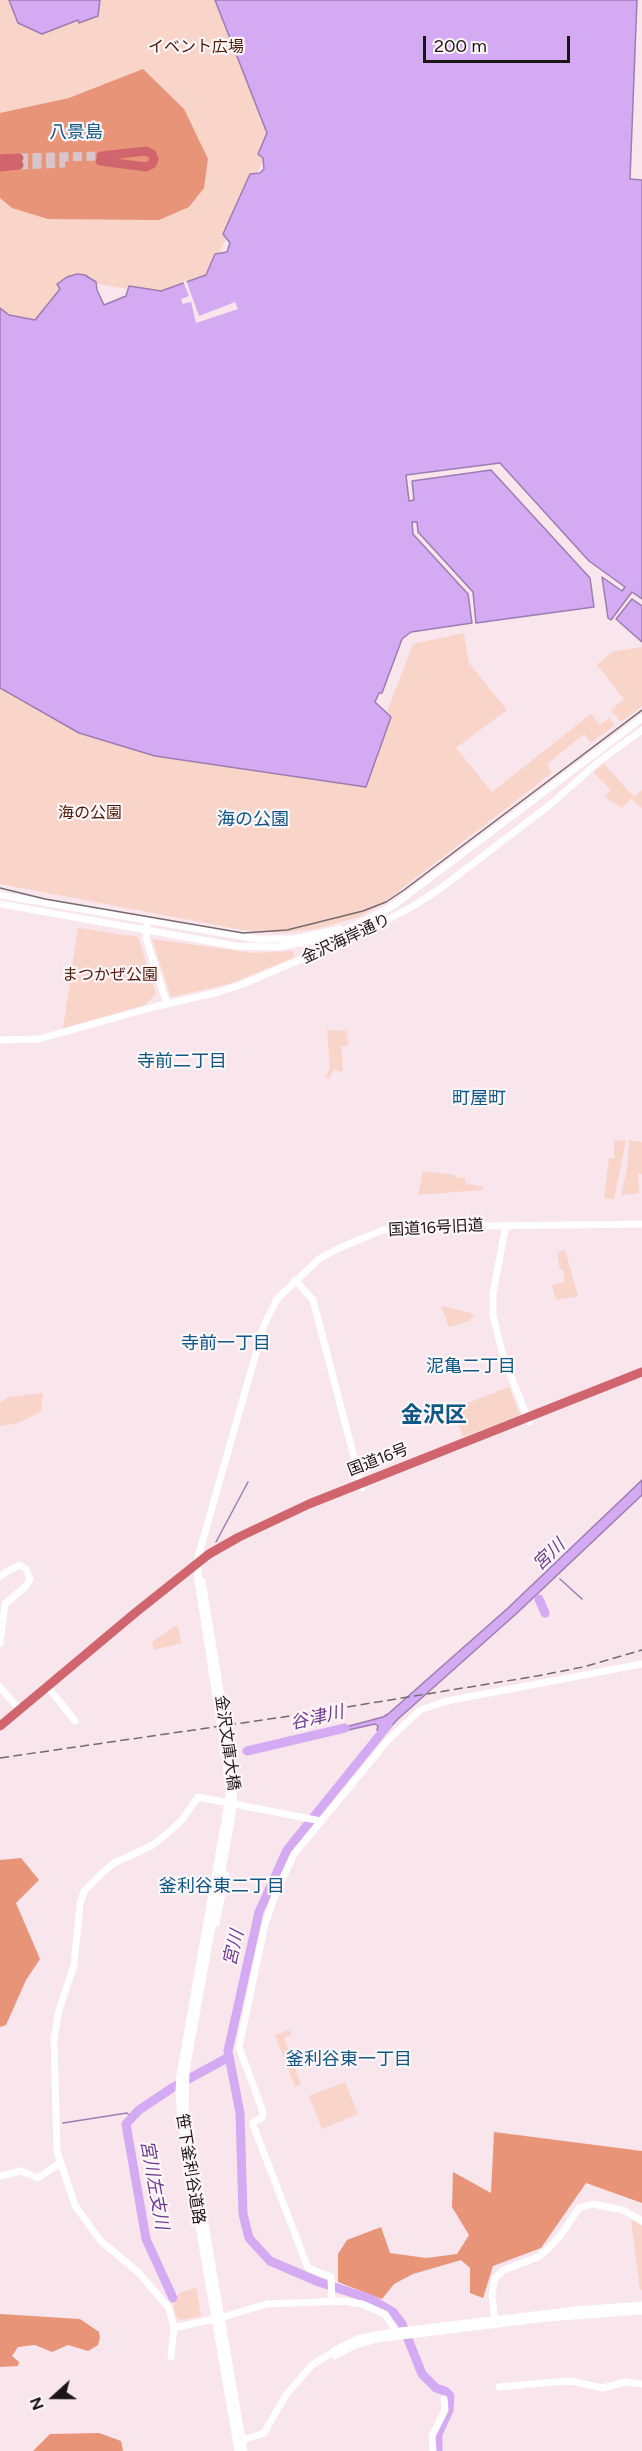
<!DOCTYPE html>
<html>
<head>
<meta charset="utf-8">
<style>
	body { margin:0 }
	#map { position:relative; width:642px; height:2451px; overflow:hidden; background:#f9e5ec; font-family:Figtree,sans-serif }
	canvas { display:block }
	.north { position:absolute; left:24px; top:2367px; width:60px; height:60px; -webkit-text-stroke:4px #fef6f9; paint-order:stroke; rotate:249deg; font-size:16px; font-weight:700; line-height:24px; text-align:center; color:#1c1517 }
	.north::after { content:''; display:block; margin:auto; width:21px; height:27px; background:#1c1517; clip-path:polygon(50% 0,100% 100%,50% 72%,0 100%) }
	.scale { position:absolute; left:423px; top:36px; width:147px; height:27px; box-sizing:border-box; border:3px solid #1c1517; border-top:0; padding-left:8px; font-size:18px; line-height:21px; white-space:nowrap; color:#1c1517; -webkit-text-stroke:4px #fef6f9; paint-order:stroke }
</style>
</head>
<body>
<div id="map">
<canvas width="642" height="2451"></canvas>
<div class="north">N</div>
<div class="scale">200 m</div>
</div>
<script>
const context = document.querySelector('canvas').getContext('2d');
context.lineJoin = 'round';
function paint(path, color) {
  context.fillStyle = color;
  context.fill(path, 'evenodd');
}
function shape(rows) {
  const path = new Path2D();
  for (const r of rows) {
    path.moveTo(r[0], r[1]);
    for (let i = 2; i < r.length; i += 2) path.lineTo(r[i], r[i + 1]);
  }
  return path;
}
function trace(path, color, width, dash) {
  context.strokeStyle = color;
  context.lineWidth = width;
  context.lineCap = dash ? 'butt' : 'round';
  context.setLineDash(dash || []);
  context.stroke(path);
}
function label(font, color, halo, rows, align = 'center') {
  context.font = font + ' Figtree,"Noto Sans JP",sans-serif';
  context.lineWidth = 4.5;
  context.setLineDash([]);
  context.textBaseline = 'middle';
  context.strokeStyle = halo;
  context.fillStyle = color;
  for (const [text, x, y, turn = 0] of rows) {
    context.save();
    context.translate(x, y);
    context.rotate((+turn || 0) * Math.PI / 180);
    context.textAlign = isNaN(turn) ? turn : align;
    if (halo) context.strokeText(text, 0, 0);
    context.fillText(text, 0, 0);
    context.restore();
  }
}
const green = shape([
	[0,0,220,0,272,142,207,278,161,294,78,281,34,323,0,313],
	[464,633,469,663,507,710,456,748,492,792,591,714,600,725,609,718,615,725,591,743,584,734,547,764,552,773,383,903,359,917,315,929,283,933,243,930,0,884,0,677,361,780,413,644],
	[642,647,642,706,621,722,611,710,624,699,597,665,612,652],
	[604,764,634,797,642,790,642,808,631,799,622,808,605,797,611,790,593,772],
	[78,928,138,937,156,994,145,1005,63,1028],
	[152,939,253,953,293,951,295,957,229,984,171,997],
	[327,1030,346,1031,349,1045,341,1047,343,1071,341,1072,334,1069,329,1079,326,1077,330,1068],
	[614,1140,626,1141,614,1199,604,1198,609,1158,614,1158],
	[629,1140,642,1142,642,1174,638,1174,639,1193,621,1195,627,1169],
	[423,1171,455,1175,455,1177,465,1178,465,1183,483,1187,482,1190,418,1195],
	[565,1250,578,1296,556,1300,552,1285,565,1282,563,1269,560,1269,557,1252],
	[441,1306,471,1313,474,1316,469,1321,449,1327],
	[509,1387,520,1415,463,1437,452,1409],
	[43,1393,41,1412,18,1423,0,1426,0,1403,8,1397],
	[175,1626,178,1627,181,1643,154,1650,152,1642],
	[289,2030,291,2035,284,2038,301,2084,295,2087,275,2035],
	[345,2082,358,2114,322,2129,309,2096],
	[631,2219,642,2226,642,2290,640,2290],
	[196,2288,201,2316,182,2320,177,2318,173,2307,179,2293]
]);
const forest = shape([
	[143,69,184,109,208,159,204,188,189,207,159,220,48,219,12,208,0,198,0,113,69,98],
	[21,1858,39,1880,16,1903,40,1959,26,1980,6,2025,0,2027,0,1860],
	[494,2132,642,2151,642,2203,586,2183,541,2248,493,2266,483,2298,470,2293,470,2268,461,2260,413,2274,394,2284,382,2299,338,2282,338,2254,347,2240,381,2227,390,2253,426,2258,457,2254,469,2235,452,2207,453,2172,491,2193],
	[0,2314,80,2319,99,2332,100,2338,98,2345,88,2351,68,2345,52,2352,35,2345,18,2347,12,2356,19,2362,18,2366,0,2367],
	[99,2433,121,2441,123,2451,33,2451,50,2434]
]);
const water = shape([
	[9,0,100,0,98,16,79,23,78,20,42,34,18,23,9,0],
	[215,0,637,0,630,179,642,180,642,599,632,592,611,620,608,618,602,577,622,591,625,587,589,561,500,463,406,475,409,501,414,500,412,481,491,470,590,578,594,607,476,623,473,592,418,532,417,522,412,522,413,534,468,594,472,623,411,632,402,639,382,693,379,693,375,702,391,717,366,787,155,756,79,733,0,688,0,308,9,315,35,320,60,289,57,284,67,277,77,274,85,275,96,282,97,290,104,305,126,296,129,286,161,291,206,275,215,254,227,252,230,243,223,234,250,174,260,173,264,169,263,158,258,154,267,133,215,0],
	[632,599,642,606,642,642,616,619,632,599],
	[642,1480,642,1495,516,1614,398,1719,383,1735,377,1730,378,1726,375,1724,335,1733,334,1730,383,1717,388,1714,508,1608,642,1480]
]);
const pier = shape([
	[186,280,199,316,235,302,238,309,196,323,191,302,183,304,181,299,189,296,183,281]
]);
const stream = shape([
	[216,1542,248,1482],
	[560,1579,582,1599],
	[63,2123,127,2113,131,2117]
]);
const river = shape([
	[539,1599,545,1613],
	[388,1725,287,1850,259,1912,228,2051,240,2113,243,2214,249,2238,270,2261,319,2282,371,2299,393,2312,402,2324,422,2374,436,2388,445,2391,450,2396,449,2410,438,2434,438,2451],
	[247,1751,345,1728],
	[173,2298,146,2239,126,2124,139,2110,172,2088,229,2057]
]);
const highwayTunnel = shape([
	[19,158,101,156],
	[19,165,65,163]
]);
const secondary = shape([
	[0,895,257,939,294,939,340,929],
	[0,904,236,946,278,947,329,938,386,910,402,899,642,718],
	[147,921,146,938,167,1004],
	[0,1040,39,1039,154,1007,219,992,243,984,363,933,415,905,441,888,551,804,597,763,642,730],
	[506,1225,493,1293,493,1315,503,1356,529,1422],
	[295,1280,313,1300,362,1488],
	[0,1576,19,1565,26,1569,30,1579,26,1586,5,1604,0,1643],
	[202,1581,233,1769,234,1788,232,1815,186,2071,185,2108,244,2451],
	[0,1687,20,1710],
	[48,1687,75,1721],
	[216,1923,226,1875],
	[0,2176,21,2171,38,2178,60,2163],
	[332,2301,331,2277,308,2268,254,2127,253,2122,262,2118,263,2112,239,2047,265,1924,275,1895,294,1854,389,1739,420,1710,447,1701,642,1664],
	[495,2322,492,2295,495,2278,504,2270,538,2257,547,2250,560,2236,579,2208,593,2204,623,2210,642,2221],
	[174,2328,223,2317,267,2304,343,2301,362,2304,385,2314,398,2334],
	[335,2356,353,2346,377,2339,547,2318,642,2311],
	[171,2357,174,2328,169,2308,139,2273,101,2241,86,2221,75,2205,57,2152,54,2039,59,2010,74,1965,80,1904,84,1891,101,1874,114,1863,151,1846,163,1837,182,1820,198,1797,321,1821],
	[499,2387,555,2382,571,2381,603,2388,625,2382,642,2384],
	[240,2441,264,2433,286,2395,312,2365,341,2347,360,2338,400,2331,576,2310,642,2305],
	[238,2451,181,2123,179,2090,180,2075,229,1797,226,1761,198,1581,198,1557,264,1325,277,1299,319,1259,337,1249,383,1230,412,1227,642,1224],
	[433,2451,432,2436,445,2410,444,2399]
]);
const highway = shape([
	[0,159,19,158],
	[100,161,146,167,152,164,154,159,152,154,146,151,101,156],
	[0,167,19,165],
	[0,1726,135,1613,209,1554,239,1537,309,1504,642,1372]
]);
const tram = shape([
	[0,888,45,899,243,933,287,930,363,911,386,902,404,890,642,710]
]);
const rail = shape([
	[0,1758,304,1714,537,1676,583,1667,642,1650]
]);
const parkNames = [
	["イベント広場",196,47],
	["海の公園",90,813],
	["まつかぜ公園",110,975]
];
const streetNames = [
	["金沢海岸通り",346,939,-25],
	["国道16号旧道",436,1228,-3],
	["国道16号",378,1460,-21],
	["金沢文庫大橋",227,1743,82],
	["笹下釜利谷道路",190,2169,81]
];
const neighbourhoodNames = [
	["八景島",76,133],
	["海の公園",253,820],
	["寺前二丁目",182,1062],
	["町屋町",479,1099],
	["寺前一丁目",226,1344],
	["泥亀二丁目",471,1367],
	["釜利谷東二丁目",222,1887],
	["釜利谷東一丁目",349,2060]
];
const waterNames = [
	["宮川",549,1555,-44],
	["谷津川",317,1718,-13],
	["宮川",234,1948,-77],
	["宮川左支川",154,2185,80]
];
const districtNames = [
	["金沢区",434,1416]
];
paint(green, '#f9d4c8');
paint(forest, '#e89478');
paint(water, '#d4aaf3');
trace(water, '#9d7db1', 1.5);
paint(pier, '#f9e5ec');
trace(stream, '#9d7db1', 1.5);
trace(river, '#d4aaf3', 9);
trace(highwayTunnel, '#d8c6cc', 9, [9, 4.5]);
trace(secondary, '#fff', 7);
trace(highway, '#d1656e', 9);
trace(tram, '#76696e', 1.5);
trace(rail, '#76696e', 1.5, [9, 4.5]);
label('16px', '#4d1906', '#fef6f9', parkNames);
label('16px', '#1c1517', '#fef6f9', streetNames);
label('18px', '#0f5785', '#fef6f9', neighbourhoodNames);
label('italic 18px', '#6f3b90', '#fef6f9', waterNames);
label('bold 22px', '#0f5785', '#fef6f9', districtNames);
</script>
</body>
</html>
